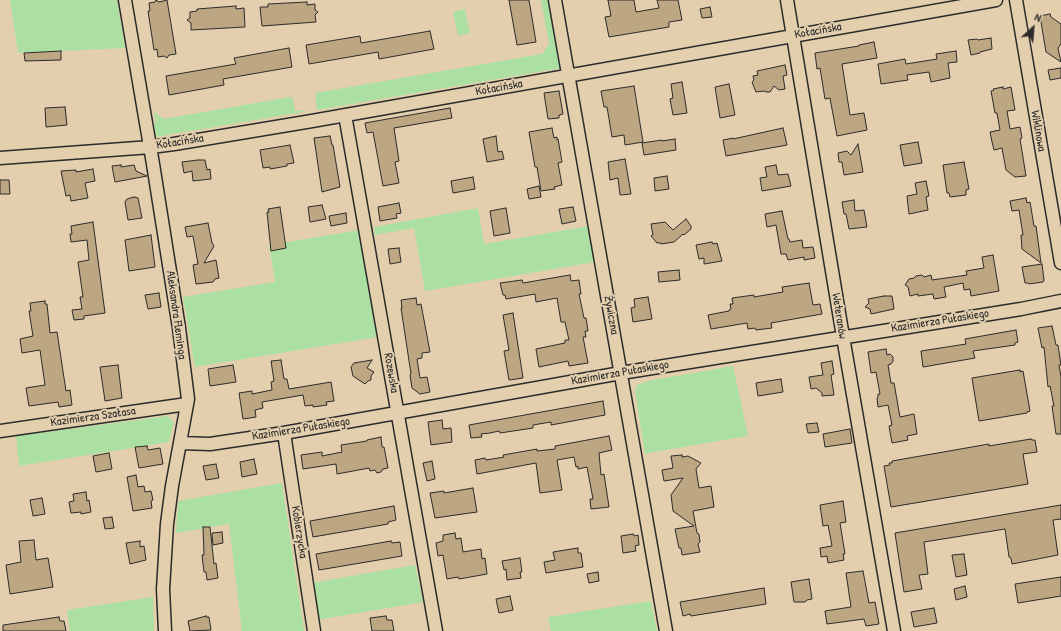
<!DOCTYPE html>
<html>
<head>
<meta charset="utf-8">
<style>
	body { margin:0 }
	#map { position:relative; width:1061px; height:631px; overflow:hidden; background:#e3cfad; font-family:"Patrick Hand",sans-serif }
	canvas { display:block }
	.north { position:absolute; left:1013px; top:8px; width:40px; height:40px; -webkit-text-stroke:3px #e3cfad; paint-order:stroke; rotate:26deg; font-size:11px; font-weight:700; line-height:16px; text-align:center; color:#2b2b2b }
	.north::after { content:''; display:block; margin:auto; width:14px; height:18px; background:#2b2b2b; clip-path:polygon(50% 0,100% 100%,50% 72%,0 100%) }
</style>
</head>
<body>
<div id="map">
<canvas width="1061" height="631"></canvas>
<div class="north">N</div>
</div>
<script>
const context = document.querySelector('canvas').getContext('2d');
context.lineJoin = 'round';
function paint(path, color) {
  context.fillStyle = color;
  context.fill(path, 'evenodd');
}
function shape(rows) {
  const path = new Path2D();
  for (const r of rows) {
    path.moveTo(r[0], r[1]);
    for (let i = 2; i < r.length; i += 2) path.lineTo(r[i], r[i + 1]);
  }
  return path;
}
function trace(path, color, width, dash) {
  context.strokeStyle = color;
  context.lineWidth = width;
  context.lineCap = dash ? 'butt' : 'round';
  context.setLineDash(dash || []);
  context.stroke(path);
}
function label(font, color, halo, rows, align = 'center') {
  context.font = font + ' "Patrick Hand",sans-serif';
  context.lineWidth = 4;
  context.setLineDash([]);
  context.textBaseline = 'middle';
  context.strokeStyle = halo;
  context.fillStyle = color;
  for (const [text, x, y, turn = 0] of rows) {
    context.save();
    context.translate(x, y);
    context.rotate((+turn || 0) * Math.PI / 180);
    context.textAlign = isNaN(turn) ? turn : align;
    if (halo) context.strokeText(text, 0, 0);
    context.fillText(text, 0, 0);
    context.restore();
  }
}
const green = shape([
	[10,0,117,0,125,48,18,53],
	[541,0,549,0,561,68,317,110,315,93,542,54,549,44],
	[465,9,470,33,458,36,453,12],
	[290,97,293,98,295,111,303,110,303,112,155,137,152,125,156,123,154,112,164,119],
	[478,208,484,244,589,226,595,262,425,291,414,228,375,235,374,227],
	[359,230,378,337,195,367,183,297,275,282,269,245],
	[733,366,748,436,648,453,645,455,635,392,637,385,648,381],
	[168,416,174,423,169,442,19,466,16,436],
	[282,483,304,631,242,631,229,524,176,533,178,501],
	[415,565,423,602,317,620,311,583],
	[153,597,154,631,70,631,67,610],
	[651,601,657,631,551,631,548,617]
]);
const building = shape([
	[156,0,159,2,167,0,176,54,169,55,167,58,164,56,158,57,157,49,154,50,148,11,150,11,149,3,155,2,156,0],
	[509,0,529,0,536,42,517,45,509,0],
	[608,0,634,0,636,12,659,8,657,0,678,0,682,20,669,22,669,27,609,37,605,17,611,16,608,0],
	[307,2,307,5,315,4,315,10,318,12,315,15,316,22,262,26,260,7,268,7,268,4,307,2],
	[236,6,236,9,244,8,245,27,191,30,191,23,187,20,190,18,190,12,197,11,197,9,236,6],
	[710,7,712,17,702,18,700,9,710,7],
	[1050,14,1051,17,1061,24,1061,44,1058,48,1061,62,1046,52,1040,16,1050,14],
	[430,31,434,49,379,59,378,52,309,64,306,45,360,36,361,43,430,31],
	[991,38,992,49,980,52,980,53,971,55,968,40,977,39,978,40,991,38],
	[874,42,877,58,842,64,850,115,864,113,867,130,837,136,830,98,825,99,820,68,817,69,815,53,859,46,859,45,874,42],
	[289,48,292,67,223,79,224,85,169,95,166,76,236,64,234,58,289,48],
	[61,51,61,60,25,61,24,53,61,51],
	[956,51,957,62,948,63,950,78,931,82,929,72,907,75,908,80,881,84,878,64,905,59,906,64,937,59,936,54,956,51],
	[785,65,787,75,783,76,785,89,779,90,774,86,770,92,766,92,764,91,756,92,752,82,754,80,753,76,758,75,757,71,785,65],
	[1061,68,1061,78,1050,80,1048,70,1061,68],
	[682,82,687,113,673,115,670,99,673,98,671,84,682,82],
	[729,84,735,115,720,118,715,87,729,84],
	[634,86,643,142,625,145,624,135,612,137,607,107,604,107,601,91,634,86],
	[1003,87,1003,89,1011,87,1015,110,1007,111,1010,129,1020,127,1022,138,1020,139,1026,176,1015,177,1006,170,1002,148,994,150,992,142,990,132,1000,130,997,113,995,113,991,91,994,90,993,89,1003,87],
	[559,91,563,114,559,115,559,118,548,119,544,93,559,91],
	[65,107,67,125,46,127,45,108,65,107],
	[450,108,452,118,394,128,399,161,395,162,399,183,383,186,373,132,367,133,365,123,450,108],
	[552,128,554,138,557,137,557,140,558,139,562,162,558,163,562,185,554,187,555,189,541,191,537,167,535,167,529,132,552,128],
	[783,128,787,145,726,156,723,140,733,138,733,139,783,128],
	[330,136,332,145,333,145,340,187,322,192,314,138,330,136],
	[496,136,498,152,502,151,504,159,487,162,483,139,496,136],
	[675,139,676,150,644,155,642,143,662,140,662,141,675,139],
	[918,142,922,163,904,166,900,145,918,142],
	[858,144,863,172,844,175,842,162,839,162,838,153,847,151,851,155,858,144],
	[290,145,294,163,287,164,287,166,270,169,270,167,263,168,260,150,290,145],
	[625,159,631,194,620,195,618,178,610,180,608,162,625,159],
	[198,160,205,160,207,170,210,169,211,179,193,181,192,171,184,173,182,162,198,160],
	[964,162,969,189,966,190,966,195,950,197,949,193,947,193,943,165,964,162],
	[121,165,121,167,134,165,136,171,147,176,115,182,112,166,121,165],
	[776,165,778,175,788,174,791,186,762,191,760,178,767,177,765,167,776,165],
	[93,169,95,181,85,183,88,198,71,201,70,195,66,196,61,171,76,170,76,172,93,169],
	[667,176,669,189,655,191,654,178,667,176],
	[473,177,475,189,453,193,451,181,473,177],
	[0,180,9,180,10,194,0,194,0,180],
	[926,181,929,196,926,197,928,210,909,214,907,196,917,194,915,183,926,181],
	[539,186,541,197,529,199,527,189,539,186],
	[134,197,138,198,142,218,128,220,125,202,127,199,134,197],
	[1026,198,1027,203,1030,202,1034,226,1036,226,1041,263,1022,249,1021,235,1023,235,1019,210,1012,211,1010,201,1026,198],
	[854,200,855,211,864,210,867,227,849,229,846,214,844,214,842,202,854,200],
	[399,203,401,213,396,214,397,218,380,221,378,207,399,203],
	[322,205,326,219,310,222,308,207,322,205],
	[280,207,286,248,271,251,267,212,269,212,268,209,280,207],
	[573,207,576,221,562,224,559,209,573,207],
	[506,208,510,233,494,236,490,211,506,208],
	[782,211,788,239,789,239,790,242,802,240,803,248,813,247,815,258,804,260,804,257,788,260,786,254,781,254,776,225,767,227,765,214,782,211],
	[346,213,347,223,331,226,329,216,346,213],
	[686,219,691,226,691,229,684,235,683,234,674,242,661,244,661,243,657,243,651,236,653,235,651,224,665,222,673,230,686,219],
	[93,222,105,313,84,316,84,319,74,320,72,310,82,309,80,297,83,297,78,262,89,260,87,240,71,242,70,234,72,234,71,226,93,222],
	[208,223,212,243,214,246,204,263,216,260,219,278,215,279,213,282,196,284,193,265,198,264,193,236,187,237,185,227,208,223],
	[151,235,155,267,129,271,125,240,151,235],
	[712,242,713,244,717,243,722,261,704,264,704,258,699,259,696,245,712,242],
	[399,248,401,262,390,264,388,249,399,248],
	[993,255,999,291,971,296,970,289,964,290,963,283,944,287,946,297,934,299,933,294,918,296,918,294,910,296,908,287,905,285,909,279,914,278,916,276,922,275,924,277,931,275,932,280,967,275,966,271,984,268,982,257,993,255],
	[1042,264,1044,280,1043,282,1029,284,1028,283,1025,283,1022,267,1042,264],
	[679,270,680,280,659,282,658,272,679,270],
	[570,275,571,281,579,280,581,294,579,294,584,318,586,318,588,331,585,331,586,337,583,337,588,363,569,366,568,361,539,367,536,349,565,343,565,340,569,340,565,322,561,322,557,298,536,302,535,294,506,299,505,295,503,295,500,283,522,280,523,283,570,275],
	[809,283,813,305,820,304,822,314,771,323,772,328,756,330,755,328,748,329,747,323,711,329,708,315,729,311,729,310,731,309,730,304,733,304,732,298,754,295,754,297,783,292,782,287,809,283],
	[159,293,161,307,148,309,145,295,159,293],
	[884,296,892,296,894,309,871,314,870,309,865,307,869,303,868,299,884,296],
	[648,297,652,319,633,322,631,308,635,307,634,299,648,297],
	[416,298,417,305,421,304,430,352,422,353,422,358,417,359,420,378,427,377,430,392,420,394,412,388,410,375,411,374,401,308,402,308,401,300,416,298],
	[45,301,45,304,47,304,50,333,57,332,66,391,70,390,72,405,59,407,58,402,29,406,26,388,45,385,40,350,22,353,20,339,33,336,29,311,31,311,30,303,45,301],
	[513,313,523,378,509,380,504,351,509,350,503,315,513,313],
	[1052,326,1056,345,1058,345,1061,365,1059,365,1061,377,1061,434,1056,434,1052,406,1054,406,1050,386,1048,387,1044,347,1042,348,1038,328,1052,326],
	[1016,330,1018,342,1015,343,1015,345,973,351,975,358,923,367,921,351,966,344,965,339,1016,330],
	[886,349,887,355,890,354,893,357,893,361,891,364,888,365,891,383,894,383,900,417,914,414,917,434,907,436,908,440,892,443,889,426,892,425,888,405,878,407,877,398,878,397,878,394,880,394,876,372,871,373,868,352,886,349],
	[281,360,284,379,287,379,289,389,331,382,334,401,326,402,327,405,313,407,313,405,305,406,303,395,262,402,263,408,255,410,256,417,243,419,239,393,252,391,252,394,272,390,271,382,274,381,271,361,281,360],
	[372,360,367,368,374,372,371,376,371,380,368,381,365,384,353,376,351,367,354,363,372,360],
	[832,361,834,374,831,375,834,395,822,396,822,393,816,388,811,389,809,377,823,375,821,363,832,361],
	[118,365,122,398,105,401,100,367,118,365],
	[233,365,236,382,210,386,208,369,233,365],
	[1020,370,1020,372,1023,371,1030,411,1027,412,1027,413,979,421,972,378,1020,370],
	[781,379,783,392,758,396,756,383,781,379],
	[603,401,605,415,551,425,551,422,533,425,533,428,500,433,499,431,490,433,481,434,482,437,471,438,469,425,603,401],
	[442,420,443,429,451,428,452,442,431,445,428,422,442,420],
	[817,423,819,432,808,433,806,424,817,423],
	[850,429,852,443,825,447,823,434,850,429],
	[609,436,612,450,599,453,601,475,604,474,609,507,591,509,590,499,593,499,587,467,578,469,578,466,576,467,574,457,557,460,562,490,540,493,536,463,477,474,475,460,485,458,486,460,504,457,503,455,537,449,537,451,555,449,555,446,609,436],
	[381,437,382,447,384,447,388,468,383,469,381,472,377,473,375,470,370,471,369,468,337,474,336,464,303,469,301,455,322,452,322,456,342,452,341,445,367,441,367,440,381,437],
	[1031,439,1032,440,1035,440,1037,452,1023,454,1028,484,891,507,884,466,890,465,889,463,892,463,892,461,989,444,989,446,1031,439],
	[147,446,148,450,160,448,163,464,139,468,135,447,147,446],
	[109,453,112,469,96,472,93,456,109,453],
	[682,455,682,457,688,456,701,463,696,469,699,488,711,486,714,507,693,511,697,533,699,534,700,542,698,544,700,552,682,555,681,548,679,548,675,529,694,526,673,511,671,495,683,478,664,481,662,470,673,468,671,456,682,455],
	[254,459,257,474,242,477,240,462,254,459],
	[432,461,435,479,427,481,423,463,432,461],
	[216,464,219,478,206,480,203,466,216,464],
	[136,475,138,487,144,486,145,492,151,491,153,500,151,501,152,508,133,511,127,477,136,475],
	[473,488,477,512,435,518,430,493,444,491,444,493,473,488],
	[86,492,87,501,89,500,91,512,81,514,81,512,71,513,69,502,74,501,73,494,86,492],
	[42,498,45,514,33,516,30,500,42,498],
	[843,501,846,522,840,523,845,554,843,554,844,560,828,563,827,556,821,557,820,548,832,546,828,525,823,526,820,505,843,501],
	[1061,505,1061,519,1053,520,1058,555,1012,564,1011,558,1009,557,1005,529,924,542,928,574,919,575,922,589,904,592,895,533,1061,505],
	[394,506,396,520,388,522,388,524,313,537,310,521,394,506],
	[112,517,114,528,105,529,103,518,112,517],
	[203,527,210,527,214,564,216,563,218,578,207,580,206,572,204,572,202,555,204,555,203,527],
	[222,532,223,543,213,545,212,533,222,532],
	[455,533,456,539,461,538,463,552,481,549,482,559,485,558,487,574,459,579,458,577,447,579,443,555,438,556,436,543,443,541,443,535,455,533],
	[633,534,634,536,638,535,639,545,635,546,636,551,623,553,621,536,633,534],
	[34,540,36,560,48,558,53,587,10,594,6,565,21,562,19,541,34,540],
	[140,541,140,547,144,546,146,560,130,564,126,543,140,541],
	[391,541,392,543,400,542,402,556,319,570,316,554,391,541],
	[578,548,578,553,581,553,583,567,546,573,544,562,555,560,553,552,578,548],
	[964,554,967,575,956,577,952,555,964,554],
	[520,558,522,572,520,572,521,578,507,580,506,569,504,570,502,561,520,558],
	[863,571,869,603,875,602,879,624,866,626,864,619,827,624,825,611,851,607,846,573,863,571],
	[598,572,599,581,589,583,587,574,598,572],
	[1061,577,1061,596,1018,603,1015,584,1061,577],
	[809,579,812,599,807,600,805,602,794,602,791,582,809,579],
	[965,586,967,597,956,600,954,589,965,586],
	[764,588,766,604,691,616,690,614,683,616,680,602,764,588],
	[510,596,513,610,499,613,496,599,510,596],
	[934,608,937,623,914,627,911,612,934,608],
	[206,616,206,617,209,617,211,630,190,631,188,621,206,616],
	[386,616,387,620,392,620,394,631,372,631,370,618,386,616],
	[59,617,60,621,64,621,66,631,3,631,3,625,59,617]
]);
const minor = shape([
	[125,0,153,164,179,328,188,399,172,486,167,524,163,589,165,631],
	[555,0,666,631],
	[787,0,843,337,894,631],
	[1016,0,1061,263],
	[345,115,436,631],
	[0,158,151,147,174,144,312,121,996,0],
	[0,431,187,404],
	[284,433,314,631],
	[180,443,210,444,284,433,621,373,1021,309,1061,301]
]);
const streetNames = [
	["Kołacińska",818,31,-10],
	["Kołacińska",499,88,-10],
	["Wiklinowa",1038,131,80],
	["Kołacińska",180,142,-9],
	["Aleksandra Fleminga",176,315,82],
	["Żywiczna",611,315,80],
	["Weteranów",839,316,81],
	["Kazimierza Pułaskiego",940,321,-9],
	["Rozewska",391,373,80],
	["Kazimierza Pułaskiego",620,373,-10],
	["Kazimierza Szałasa",93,417,-8],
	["Kazimierza Pułaskiego",301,429,-9],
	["Kobierzycka",299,532,81]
];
paint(green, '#ace0a2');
paint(building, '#bda682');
trace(building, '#2b2b2b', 1);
trace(minor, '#2b2b2b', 15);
trace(minor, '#e3cfad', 12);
label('12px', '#2b2b2b', '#e3cfad', streetNames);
</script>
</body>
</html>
